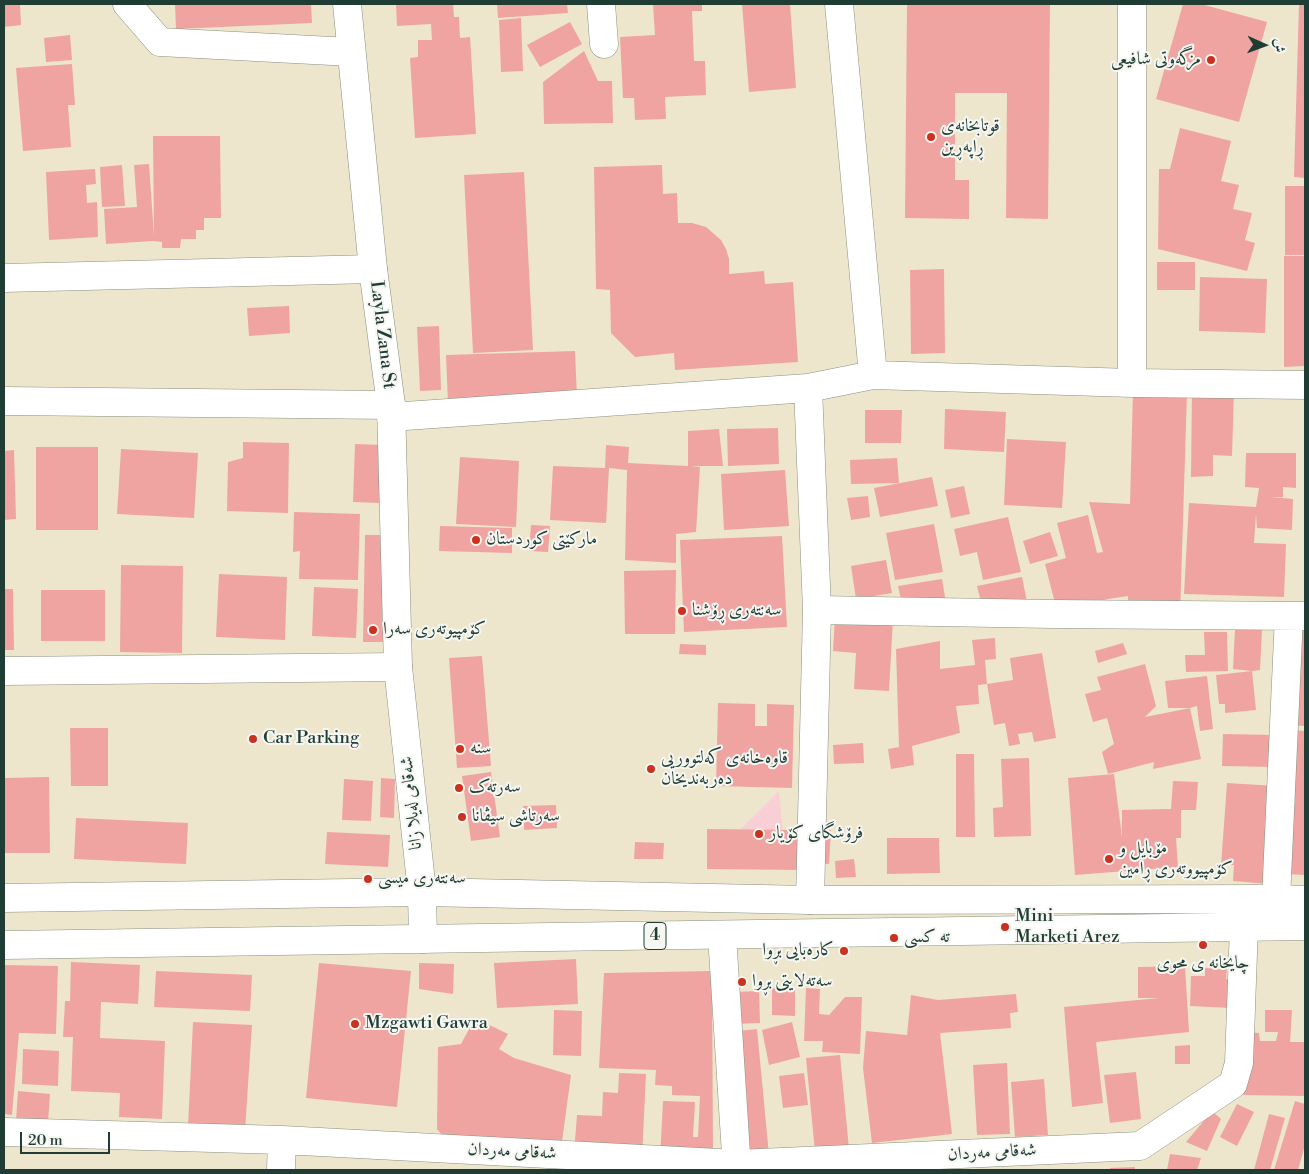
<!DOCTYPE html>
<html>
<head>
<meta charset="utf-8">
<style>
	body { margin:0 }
	#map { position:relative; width:1309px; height:1174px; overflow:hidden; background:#ede6cc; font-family:"Libre Bodoni",Amiri,serif }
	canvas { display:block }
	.frame { position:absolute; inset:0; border:5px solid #1f3d34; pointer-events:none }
	.north { position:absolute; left:1239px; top:20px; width:50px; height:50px; -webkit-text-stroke:4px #f6f6f2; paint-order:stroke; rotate:92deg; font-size:14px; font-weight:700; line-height:20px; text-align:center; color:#1f3d34 }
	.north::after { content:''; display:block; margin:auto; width:18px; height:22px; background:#1f3d34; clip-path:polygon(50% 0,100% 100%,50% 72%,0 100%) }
	.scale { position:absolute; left:20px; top:1132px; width:90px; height:22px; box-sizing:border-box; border:2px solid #1f3d34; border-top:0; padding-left:6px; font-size:15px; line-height:18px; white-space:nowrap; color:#1f3d34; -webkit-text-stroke:4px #f6f6f2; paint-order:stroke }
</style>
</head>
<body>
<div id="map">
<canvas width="1309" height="1174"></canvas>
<div class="frame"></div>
<div class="north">ش</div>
<div class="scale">20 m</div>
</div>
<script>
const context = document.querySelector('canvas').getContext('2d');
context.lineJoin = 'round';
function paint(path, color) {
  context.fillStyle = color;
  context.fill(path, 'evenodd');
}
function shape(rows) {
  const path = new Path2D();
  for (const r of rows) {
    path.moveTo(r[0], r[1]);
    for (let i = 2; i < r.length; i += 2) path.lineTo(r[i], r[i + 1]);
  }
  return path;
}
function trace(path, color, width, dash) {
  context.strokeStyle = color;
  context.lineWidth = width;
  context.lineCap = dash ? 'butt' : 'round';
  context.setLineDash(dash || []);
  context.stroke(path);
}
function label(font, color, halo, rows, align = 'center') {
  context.font = font + ' "Libre Bodoni",Amiri,serif';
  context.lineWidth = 4;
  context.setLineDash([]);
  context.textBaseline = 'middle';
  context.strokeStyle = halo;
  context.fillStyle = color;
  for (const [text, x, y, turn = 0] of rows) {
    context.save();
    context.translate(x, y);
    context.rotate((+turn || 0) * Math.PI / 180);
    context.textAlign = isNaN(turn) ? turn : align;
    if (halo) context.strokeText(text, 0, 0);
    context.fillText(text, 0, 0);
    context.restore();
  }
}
const built = shape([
	[779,791,785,858,724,845,752,818]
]);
const building = shape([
	[4,4,20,4,21,25,4,27],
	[175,4,311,4,312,23,176,29],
	[396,4,453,4,454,17,459,17,460,38,470,37,476,134,415,138,410,58,418,57,418,40,432,40,431,24,397,26],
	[497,4,567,4,568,13,498,18],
	[653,4,702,4,702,11,692,11,694,61,705,61,706,95,665,97,666,119,635,120,634,98,623,98,620,37,655,35],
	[742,4,790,4,796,88,749,92],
	[907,4,1050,4,1048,219,1006,218,1007,93,955,93,955,180,969,180,969,219,905,218],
	[1183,4,1201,4,1267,22,1239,122,1156,99],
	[1299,4,1305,4,1305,178,1294,177],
	[521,18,523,71,501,72,499,20],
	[570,22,582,44,540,67,527,45],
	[70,35,72,60,46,62,44,38],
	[584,51,598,81,612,81,613,123,544,124,543,82],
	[72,64,75,105,68,105,71,147,23,151,16,68],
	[1180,128,1231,141,1221,181,1239,185,1233,209,1252,213,1245,240,1255,243,1247,271,1158,249,1159,169,1170,169],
	[153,136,220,136,221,218,204,218,204,230,196,230,196,239,181,239,180,248,162,248,162,242,153,241,106,244,104,209,137,207,134,165,149,164,154,236],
	[122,165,125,206,102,207,100,167],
	[662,165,663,194,677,193,678,223,692,223,706,227,721,240,726,249,729,259,729,274,764,271,765,284,793,282,798,362,675,370,674,353,635,357,611,333,610,290,596,289,594,167],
	[95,169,96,184,86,185,87,203,97,202,98,237,49,240,46,172],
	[524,172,533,350,473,353,464,175],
	[1285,186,1305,186,1305,255,1285,255],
	[1284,256,1305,256,1305,366,1284,367],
	[1157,262,1195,262,1195,290,1157,290],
	[944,269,945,353,911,354,910,270],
	[1200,277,1267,279,1265,333,1199,331],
	[289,306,290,333,249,336,247,308],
	[439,326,441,390,420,391,417,327],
	[575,351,577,398,448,403,446,355],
	[1192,387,1234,389,1232,456,1213,455,1213,476,1191,477],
	[1133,391,1187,393,1180,616,1128,615,1128,596,1108,599,1057,611,1045,564,1066,558,1057,523,1088,515,1097,553,1103,552,1089,502,1130,504],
	[945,409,1006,412,1004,452,944,449],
	[865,410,902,410,901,443,865,443],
	[778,428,779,464,728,466,727,429],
	[719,429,723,466,691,466,700,467,696,532,676,534,676,563,625,560,627,470,609,468,606,523,550,520,553,466,605,468,606,445,629,447,628,463,688,466,688,431],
	[1007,439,1066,442,1062,508,1004,505],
	[243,442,289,443,288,513,227,511,228,462,243,458],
	[355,444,382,445,380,503,353,502],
	[36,447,98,447,98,530,36,530],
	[121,449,198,453,194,518,117,514],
	[14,450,16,519,4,520,4,451],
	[1246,453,1296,453,1296,488,1283,487,1283,497,1271,497,1293,499,1292,530,1257,528,1256,514,1254,543,1286,544,1284,597,1184,594,1189,503,1256,507,1259,488,1245,487],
	[460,457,519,461,516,527,456,524],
	[897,458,899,483,851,484,850,460],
	[785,470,789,526,724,530,721,474],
	[932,477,938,506,880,517,874,488],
	[964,486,970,514,951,518,945,490],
	[868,496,870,517,851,520,847,498],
	[294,512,360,514,358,580,299,579,300,551,293,552],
	[1008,517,1021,572,983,580,977,552,960,556,954,529],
	[934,524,943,572,895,580,886,533],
	[531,525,550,526,548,552,529,551],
	[440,526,512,528,512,553,439,551],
	[1050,532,1058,556,1030,564,1023,541],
	[365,535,385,535,384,642,363,642],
	[782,536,787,627,684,632,680,540],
	[886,560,892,593,856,599,851,566],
	[121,565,183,566,182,653,120,652],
	[676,570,675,634,625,634,624,571],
	[219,574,287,577,285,640,216,637],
	[1022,577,1028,607,982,606,977,586],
	[942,579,946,603,902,604,898,586],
	[314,587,358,589,356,638,312,636],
	[4,589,13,589,14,650,4,650],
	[41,590,105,590,105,641,41,641],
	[835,617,893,620,889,691,854,689,856,653,833,651],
	[1295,626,1305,627,1305,726,1287,725],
	[1235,628,1262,629,1260,670,1252,671,1233,669],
	[1204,632,1227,632,1228,671,1186,672,1185,655,1205,655],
	[995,638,996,659,985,660,987,684,978,685,979,704,956,706,960,733,912,746,914,765,891,769,888,749,899,747,896,649,940,641,940,669,975,665,972,640],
	[1123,643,1127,654,1098,663,1095,651],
	[680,644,706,645,706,655,679,654],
	[1042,653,1056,738,1034,742,1032,732,1018,734,1020,744,1009,746,1005,723,994,725,987,684,1013,680,1010,658],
	[482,656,491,766,457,768,449,658],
	[1145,664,1156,706,1145,717,1190,708,1168,708,1165,681,1207,676,1213,729,1200,731,1197,706,1190,708,1201,759,1153,769,1154,762,1108,774,1102,752,1114,744,1107,718,1093,722,1085,694,1101,690,1097,677],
	[1252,671,1256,710,1225,713,1225,704,1219,704,1216,675],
	[718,703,755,704,755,726,767,726,767,704,794,705,792,788,716,786],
	[70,728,108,728,108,786,71,786],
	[1293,730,1305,731,1305,875,1285,874],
	[1223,734,1276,735,1276,767,1222,766],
	[863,743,864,763,834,764,833,745],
	[956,754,974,754,975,837,956,837],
	[1029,758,1031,836,994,837,993,808,1003,807,1001,759],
	[491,772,500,837,471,841,462,776],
	[1114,774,1122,837,1122,810,1171,809,1173,781,1198,782,1196,810,1181,810,1181,838,1176,838,1178,867,1075,875,1068,778],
	[49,777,50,853,4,853,4,778],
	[381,778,395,779,394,818,380,817],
	[344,779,373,781,371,821,342,820],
	[1227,783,1276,786,1269,884,1233,881,1234,865,1221,865],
	[556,805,557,828,524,830,523,806],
	[76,818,188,823,186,864,74,859],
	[707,829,801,830,800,870,707,869],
	[817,830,831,830,829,864,816,863],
	[327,832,390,835,388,867,325,864],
	[887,838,939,838,940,873,887,874],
	[635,842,664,843,663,859,634,859],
	[854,859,856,877,836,878,835,861],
	[576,959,578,1004,497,1008,494,963],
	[71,962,140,965,138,1004,101,1002,100,1038,165,1041,162,1119,119,1117,120,1093,71,1091,73,1037,63,1037,65,1001,70,1001],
	[319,963,411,971,397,1107,306,1098],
	[419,963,454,964,453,994,419,989],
	[4,965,58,966,56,1034,19,1033,12,1115,4,1114],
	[1185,966,1189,1032,1096,1042,1103,1103,1072,1107,1064,1007,1159,998,1138,998,1138,967],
	[1205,968,1227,969,1226,979,1232,980,1231,1008,1190,1006,1191,976,1205,976],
	[156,971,252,975,250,1011,154,1007],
	[712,971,713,1158,660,1159,663,1101,695,1102,693,1137,698,1137,700,1096,672,1095,672,1086,655,1085,656,1070,599,1068,604,973],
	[772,988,795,988,795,1016,772,1015],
	[806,988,820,989,819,1014,829,1015,845,997,862,997,860,1054,822,1052,823,1041,804,1041],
	[759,991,760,1023,734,1024,733,992],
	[1016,994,1018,1012,1010,1013,1011,1028,940,1033,952,1134,872,1143,863,1068,866,1031,907,1035,911,995,938,1000],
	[554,1010,582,1011,581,1056,553,1055],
	[1265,1010,1292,1010,1290,1042,1305,1042,1305,1096,1244,1095,1245,1032,1259,1033,1260,1041,1276,1041,1278,1032,1265,1032],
	[475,1018,508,1034,499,1049,514,1058,571,1075,561,1149,454,1149,437,1129,438,1047,461,1044],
	[193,1022,252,1025,245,1130,188,1126],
	[792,1022,800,1057,769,1065,762,1030],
	[757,1029,769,1155,741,1158,729,1032],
	[1190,1045,1190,1064,1175,1064,1175,1046],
	[23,1049,59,1051,58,1086,22,1084],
	[840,1055,849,1149,815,1152,806,1058],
	[1007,1063,1010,1134,977,1135,973,1065],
	[1136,1072,1141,1119,1110,1123,1104,1075],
	[619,1073,646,1074,642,1158,574,1154,577,1115,602,1116,603,1092,618,1093],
	[804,1073,808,1105,783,1108,779,1076],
	[1044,1079,1048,1135,1015,1137,1011,1082],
	[18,1091,50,1094,48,1123,16,1120],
	[1295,1101,1305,1104,1305,1145,1298,1170,1274,1170],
	[1237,1104,1254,1112,1237,1146,1220,1137],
	[1212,1111,1221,1119,1207,1151,1186,1142],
	[1269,1114,1285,1118,1270,1170,1254,1170],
	[1170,1154,1201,1158,1197,1170,1167,1170],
	[1135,1167,1135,1170,1110,1170,1110,1168]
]);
const minor = shape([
	[127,4,160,42,351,52],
	[601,4,604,44],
	[839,4,873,375],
	[4,278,373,269],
	[1132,383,1132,4],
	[808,388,817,610,810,900],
	[4,401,391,405],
	[391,417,808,388,873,375,1132,383,1305,385],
	[817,610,1053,614,1305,616],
	[4,671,398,667],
	[1276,899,1289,616],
	[722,935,737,1170],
	[4,1132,282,1140,737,1164,1140,1146,1233,1084,1239,1063,1244,926],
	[281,1170,282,1140]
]);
const tertiary = shape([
	[347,4,373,269,391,405,398,667,422,892,423,939]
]);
const trunk = shape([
	[4,898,422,892,810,900,1276,899,1305,900],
	[4,945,1305,926]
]);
const markers = [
	[1211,60,5,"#c8321e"],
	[931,137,5,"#c8321e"],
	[476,540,5,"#c8321e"],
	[682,611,5,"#c8321e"],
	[373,630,5,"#c8321e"],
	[253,739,5,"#c8321e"],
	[460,749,5,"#c8321e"],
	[651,769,5,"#c8321e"],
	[459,788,5,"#c8321e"],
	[462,817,5,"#c8321e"],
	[759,834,5,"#c8321e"],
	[1109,859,5,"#c8321e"],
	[368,879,5,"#c8321e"],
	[1005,927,5,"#c8321e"],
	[894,938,5,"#c8321e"],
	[1203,945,5,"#c8321e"],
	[844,951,5,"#c8321e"],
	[742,982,5,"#c8321e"],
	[355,1024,5,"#c8321e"]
];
const shields = [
	[655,936,22]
];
const shieldNames = [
	["4",655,936]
];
const poiNames = [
	["مزگەوتی شافیعی",1201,60,"right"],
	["قوتابخانەی",941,127],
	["ڕاپەڕین",941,148],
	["مارکێتی کوردستان",486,540],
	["سەنتەری ڕۆشنا",692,611],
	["کۆمپیوتەری سەرا",383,630],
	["Car Parking",263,739],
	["سنە",470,749],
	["قاوەخانەی کەلتووریی",661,759],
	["دەربەندیخان",661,780],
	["سەرتەک",469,788],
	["سەرتاشی سیڤانا",472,817],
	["فرۆشگای کۆیار",769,834],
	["مۆبایل و",1119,849],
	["کۆمپیووتەری ڕامین",1119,870],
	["سەنتەری میسی",378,879],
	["Mini",1015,917],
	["Marketi Arez",1015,938],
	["ته كسى",904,938],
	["کارەبایی بڕوا",834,951,"right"],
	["چايخانه ى محوى",1203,964,"center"],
	["سه‌ته‌لایتی بڕوا",752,982],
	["Mzgawti Gawra",365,1024]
];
const streetNames = [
	["Layla Zana St",382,335,83],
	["شەقامی لەیلا زانا",412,803,-96],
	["شەقامی مەردان",512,1152,3],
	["شەقامی مەردان",992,1153,-3]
];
paint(built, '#f7cfd4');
paint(building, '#f0a4a2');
trace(minor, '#869280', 29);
trace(tertiary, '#869280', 29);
trace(trunk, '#869280', 29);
trace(minor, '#fff', 28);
trace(tertiary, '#fff', 28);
trace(trunk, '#fff', 28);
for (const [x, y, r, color] of markers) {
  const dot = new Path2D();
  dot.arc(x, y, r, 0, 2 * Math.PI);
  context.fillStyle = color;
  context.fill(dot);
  trace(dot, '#f6f6f2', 2);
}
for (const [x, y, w] of shields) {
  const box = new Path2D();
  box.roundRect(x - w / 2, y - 13.5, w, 27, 4);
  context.fillStyle = '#f6f6f2';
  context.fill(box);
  trace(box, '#1f3d34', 1);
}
label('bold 16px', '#1f3d34', null, shieldNames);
label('18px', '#1f3d34', '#f6f6f2', poiNames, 'left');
label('18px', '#1f3d34', '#f6f6f2', streetNames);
</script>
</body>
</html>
